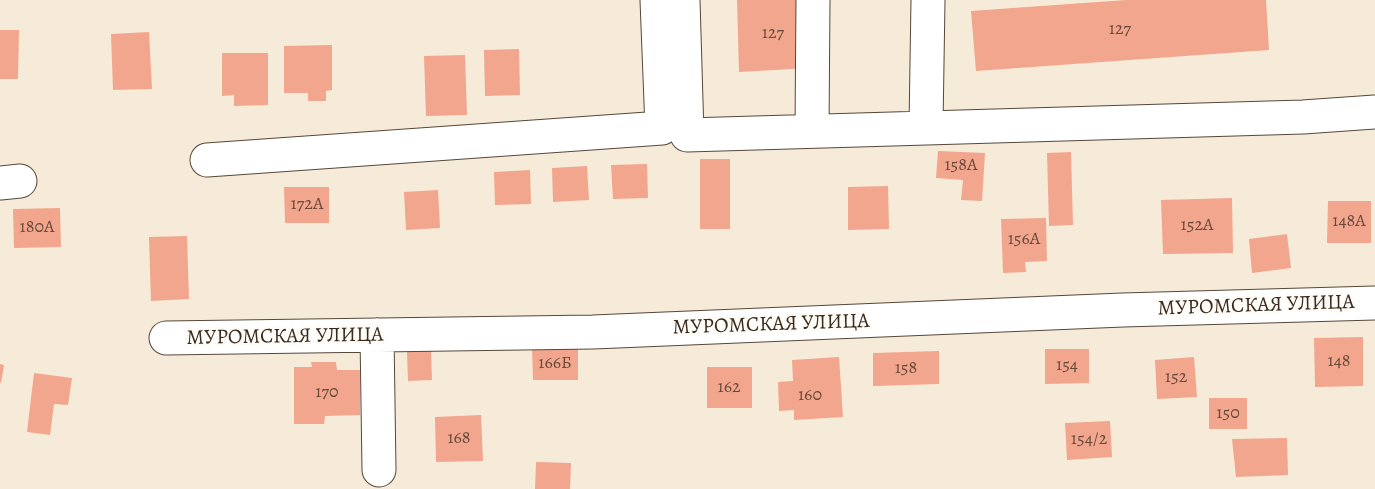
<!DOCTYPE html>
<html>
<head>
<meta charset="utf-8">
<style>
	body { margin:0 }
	canvas { display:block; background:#f6ebd8 }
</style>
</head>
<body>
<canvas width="1375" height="489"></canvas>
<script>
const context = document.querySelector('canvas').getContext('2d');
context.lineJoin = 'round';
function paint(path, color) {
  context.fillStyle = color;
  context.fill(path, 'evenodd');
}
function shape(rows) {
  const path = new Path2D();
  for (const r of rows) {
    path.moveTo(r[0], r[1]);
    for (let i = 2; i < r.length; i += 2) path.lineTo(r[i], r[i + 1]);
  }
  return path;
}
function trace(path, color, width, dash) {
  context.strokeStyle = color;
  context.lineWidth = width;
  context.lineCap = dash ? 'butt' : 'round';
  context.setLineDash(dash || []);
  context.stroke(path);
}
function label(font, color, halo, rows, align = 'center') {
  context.font = font + ' Alegreya,serif';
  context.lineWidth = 5;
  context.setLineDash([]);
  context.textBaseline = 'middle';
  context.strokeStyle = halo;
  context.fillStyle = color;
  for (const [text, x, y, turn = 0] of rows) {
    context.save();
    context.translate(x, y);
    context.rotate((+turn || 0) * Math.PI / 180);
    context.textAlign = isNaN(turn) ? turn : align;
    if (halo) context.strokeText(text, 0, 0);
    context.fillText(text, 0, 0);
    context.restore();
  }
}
const building = shape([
	[737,0,806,0,809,68,739,72],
	[1126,0,1266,0,1269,50,976,71,971,11],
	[0,30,19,30,18,79,0,79],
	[149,32,152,89,113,90,111,34],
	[332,45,332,90,326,91,326,101,308,101,308,93,284,93,284,46],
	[519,49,520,95,485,96,484,50],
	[222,53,268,53,268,105,234,106,234,95,222,96],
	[465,55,467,115,426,116,424,56],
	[938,151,985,153,982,201,961,200,963,180,936,178],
	[1071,152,1073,225,1049,226,1047,153],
	[700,159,730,159,730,229,700,229],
	[647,164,648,198,613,199,611,165],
	[587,166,589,200,553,202,552,168],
	[530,170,531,204,495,205,494,172],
	[888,186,889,229,848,230,848,187],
	[284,187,329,187,329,223,285,223],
	[438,190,440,228,406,230,404,192],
	[1232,198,1233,253,1163,254,1161,200],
	[1328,201,1371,201,1371,243,1327,243],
	[60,208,61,247,14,248,13,209],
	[1046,218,1047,261,1025,262,1026,272,1003,273,1001,219],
	[1287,234,1291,268,1252,273,1249,239],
	[187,236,189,299,151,301,149,237],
	[1363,337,1363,386,1315,387,1314,338],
	[532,348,578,348,578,380,533,380],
	[1045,349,1089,349,1089,383,1045,384],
	[431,351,432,380,408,381,407,352],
	[939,351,939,384,873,386,873,353],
	[839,357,843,417,794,420,794,410,779,411,778,382,793,381,792,360],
	[1194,357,1197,397,1157,399,1155,360],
	[311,362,336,362,337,370,360,370,360,415,325,416,324,424,294,424,294,367,312,367],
	[0,364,4,365,1,383,0,382],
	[707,367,752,367,752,408,707,408],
	[34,373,72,378,68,405,54,404,50,435,27,432],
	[1209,398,1247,398,1247,429,1209,429],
	[481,415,483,461,436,462,435,417],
	[1110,421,1112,457,1067,460,1065,423],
	[1287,438,1288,475,1236,477,1232,439],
	[536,462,571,463,570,489,535,489]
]);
const minor = shape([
	[683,0,687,135,1303,117,1375,112],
	[926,126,928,0],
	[812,130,813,0],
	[207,160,662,128,657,0],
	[0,183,20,181],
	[377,335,379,470],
	[166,338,593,332,1123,310,1375,303]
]);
const numberNames = [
	["127",1120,30],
	["127",773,34],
	["158А",961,166],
	["172А",307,205],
	["148А",1349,222],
	["152А",1197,226],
	["180А",37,228],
	["156А",1024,240],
	["148",1339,362],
	["166Б",555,364],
	["154",1067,366],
	["158",906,369],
	["152",1176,378],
	["162",729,388],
	["170",327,393],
	["160",810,396],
	["150",1228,414],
	["168",459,439],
	["154/2",1089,440]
];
const streetNames = [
	["МУРОМСКАЯ УЛИЦА",1256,306,-2],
	["МУРОМСКАЯ УЛИЦА",771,325,-2],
	["МУРОМСКАЯ УЛИЦА",285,337,-1]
];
paint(building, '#f2a68e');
trace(minor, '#57473a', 35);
trace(minor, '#fff', 33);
label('18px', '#69493a', null, numberNames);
label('21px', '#3b2a1e', '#fdfcf7', streetNames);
</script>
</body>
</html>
